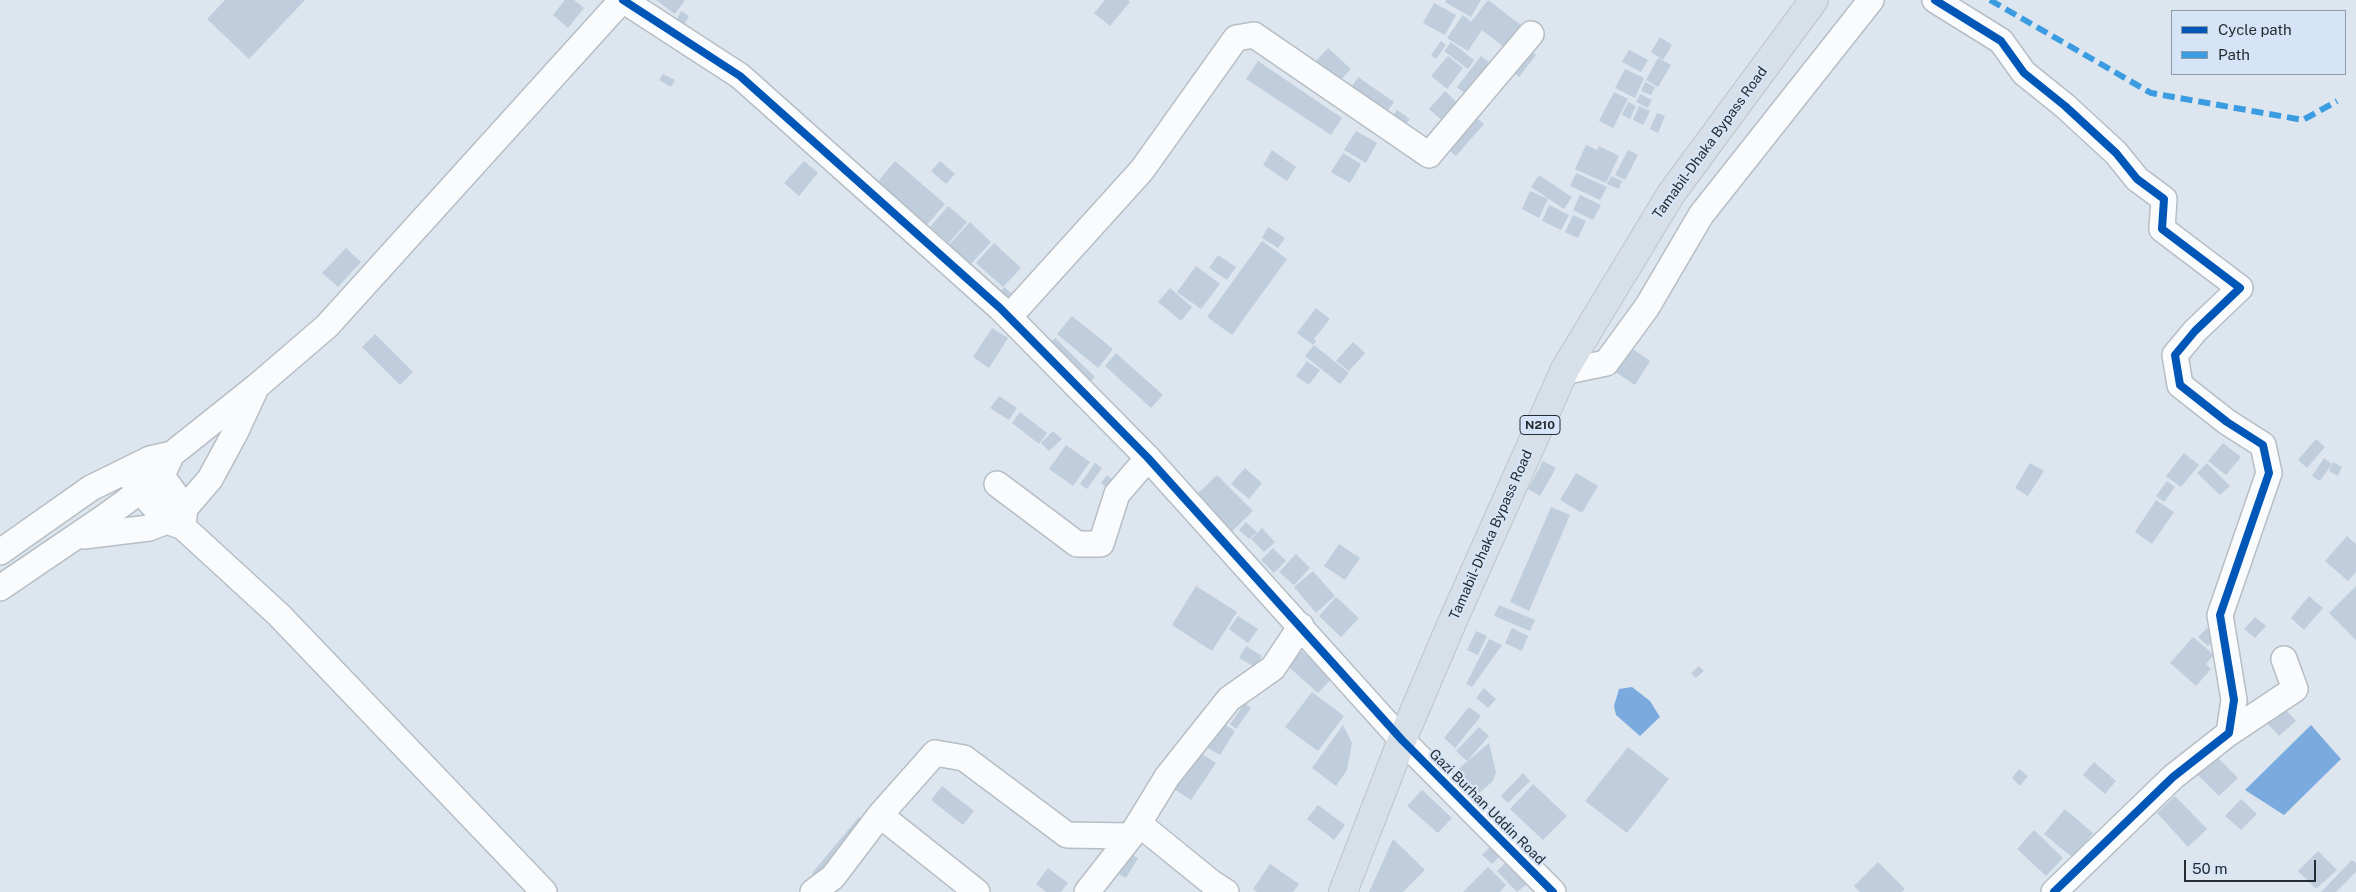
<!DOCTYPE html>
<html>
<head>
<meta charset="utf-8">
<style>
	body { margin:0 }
	#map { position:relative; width:2356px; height:892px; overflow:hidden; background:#dde6ef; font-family:"Public Sans",sans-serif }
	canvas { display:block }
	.legend { position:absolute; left:2171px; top:10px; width:175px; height:65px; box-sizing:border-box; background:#d5e5f7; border:1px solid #8f9ba8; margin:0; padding:6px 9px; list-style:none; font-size:15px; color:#252b31 }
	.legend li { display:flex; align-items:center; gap:10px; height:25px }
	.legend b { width:25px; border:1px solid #8f9ba8 }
	.scale { position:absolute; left:2184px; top:860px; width:132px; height:22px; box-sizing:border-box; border:2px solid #252b31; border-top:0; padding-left:6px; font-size:15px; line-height:18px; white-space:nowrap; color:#252b31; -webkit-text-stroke:4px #d5e5f7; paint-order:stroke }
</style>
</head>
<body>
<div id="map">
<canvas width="2356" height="892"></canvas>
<ul class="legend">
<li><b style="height:6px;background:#0057b8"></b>Cycle path</li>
<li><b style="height:6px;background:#3c9ce1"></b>Path</li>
</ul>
<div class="scale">50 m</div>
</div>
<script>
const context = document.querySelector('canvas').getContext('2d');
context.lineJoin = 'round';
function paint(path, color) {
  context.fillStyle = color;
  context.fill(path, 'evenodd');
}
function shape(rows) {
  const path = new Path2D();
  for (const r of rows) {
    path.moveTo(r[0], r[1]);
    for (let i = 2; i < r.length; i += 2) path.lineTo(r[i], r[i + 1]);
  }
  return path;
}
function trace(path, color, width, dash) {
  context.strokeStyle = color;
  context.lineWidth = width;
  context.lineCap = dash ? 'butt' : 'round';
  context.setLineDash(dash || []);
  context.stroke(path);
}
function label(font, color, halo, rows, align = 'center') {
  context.font = font + ' "Public Sans",sans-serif';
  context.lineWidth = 4.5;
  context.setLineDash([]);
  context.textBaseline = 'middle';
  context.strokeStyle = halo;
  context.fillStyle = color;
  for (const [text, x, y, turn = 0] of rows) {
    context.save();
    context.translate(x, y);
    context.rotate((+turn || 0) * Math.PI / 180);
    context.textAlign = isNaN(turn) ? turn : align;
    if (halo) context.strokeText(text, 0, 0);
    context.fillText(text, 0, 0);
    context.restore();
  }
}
const water = shape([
	[1632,687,1650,701,1660,717,1640,736,1616,715,1614,706,1619,689],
	[2311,725,2341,759,2284,815,2245,790]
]);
const building = shape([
	[225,0,305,0,249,59,207,19],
	[565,0,574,0,584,8,568,28,553,15],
	[656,0,685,0,675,14],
	[1105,0,1128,0,1130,2,1110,26,1094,13],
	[1446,0,1481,0,1471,17,1445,2],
	[1488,0,1526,29,1509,51,1482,30,1468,51,1447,38,1463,15,1471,22],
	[1434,3,1456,15,1445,35,1423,23],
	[681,11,689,16,682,30,674,25],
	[1660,37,1672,45,1663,60,1651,52],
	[1441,41,1446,45,1436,59,1431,55],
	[1451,42,1474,60,1468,69,1444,51],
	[1526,47,1536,55,1519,77,1509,68],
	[1328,48,1351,69,1336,85,1313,64],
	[1629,50,1648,60,1641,72,1622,62],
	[1448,56,1463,68,1447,89,1431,76],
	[1481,56,1496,68,1472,99,1457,87],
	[1658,58,1671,65,1658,87,1646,80],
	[1258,61,1342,118,1331,135,1246,79],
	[1625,69,1644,78,1635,98,1615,88],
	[663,74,675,80,671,87,659,80],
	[1358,77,1394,102,1384,116,1349,91],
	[1645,82,1655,87,1651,95,1641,91],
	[1445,91,1461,106,1446,124,1429,109],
	[1614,92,1628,99,1613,128,1599,121],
	[1640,94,1652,100,1648,108,1636,102],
	[1628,102,1636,106,1630,119,1622,115],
	[1639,106,1650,111,1643,125,1633,120],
	[1397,110,1410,119,1401,130,1389,121],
	[1657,113,1665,116,1658,133,1650,129],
	[1473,115,1484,124,1456,156,1445,147],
	[1356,131,1377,143,1366,163,1344,150],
	[1586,145,1597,150,1599,146,1619,156,1606,183,1575,169],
	[1272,150,1296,167,1287,181,1263,165],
	[1628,150,1638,155,1625,180,1615,175],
	[1343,153,1361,164,1350,183,1331,172],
	[804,161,818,173,799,196,784,183],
	[895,161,945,204,925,227,876,184],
	[940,161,955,174,946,184,931,171],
	[1576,173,1607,187,1600,200,1570,186],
	[1539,175,1572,197,1564,209,1531,187],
	[1611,176,1622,181,1619,189,1607,184],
	[1530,191,1548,199,1539,218,1522,209],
	[1580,195,1601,205,1593,220,1573,210],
	[1549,205,1569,215,1561,230,1542,221],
	[948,206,967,222,949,243,930,227],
	[1573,215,1586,221,1578,238,1565,232],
	[970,222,991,242,970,265,948,246],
	[1268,227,1285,238,1278,248,1262,238],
	[1262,241,1287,259,1232,335,1207,317],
	[994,243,1021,268,1003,287,976,263],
	[346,248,361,262,338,287,322,273],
	[1218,255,1236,267,1227,280,1209,268],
	[1196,266,1220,284,1201,309,1177,292],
	[1004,287,1015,296,1006,307,995,298],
	[1170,288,1192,307,1181,321,1158,302],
	[1316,308,1330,319,1314,339,1316,341,1313,345,1297,333],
	[1072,316,1113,349,1098,368,1057,334],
	[992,328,1008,338,989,368,973,357],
	[375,334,413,372,400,385,362,347],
	[1055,338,1095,377,1084,388,1044,349],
	[1353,342,1365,353,1349,371,1336,361],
	[1314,345,1349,373,1340,384,1305,356],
	[1630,347,1650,361,1635,385,1614,371],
	[1116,353,1163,395,1151,408,1105,366],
	[1307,361,1320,370,1309,385,1296,376],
	[999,396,1017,408,1009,420,990,408],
	[1020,412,1047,433,1039,444,1012,423],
	[1053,431,1062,439,1049,451,1041,443],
	[2316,439,2325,447,2307,468,2298,460],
	[2223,443,2241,457,2226,475,2208,461],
	[1066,445,1090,462,1073,486,1049,469],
	[2184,453,2199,465,2181,487,2166,476],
	[2324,458,2332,464,2320,481,2312,476],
	[1543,461,1556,468,1540,496,1528,489],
	[2333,462,2342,467,2338,476,2329,471],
	[1095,463,1102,468,1087,489,1080,484],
	[2030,463,2044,471,2028,496,2015,488],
	[2207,463,2230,486,2220,495,2197,473],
	[1245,468,1262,483,1249,499,1231,484],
	[1576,473,1598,486,1582,513,1560,500],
	[1107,475,1118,484,1112,492,1101,483],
	[1217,475,1253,511,1227,536,1191,500],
	[2167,481,2175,487,2164,502,2156,496],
	[2156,500,2174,512,2152,544,2135,532],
	[1551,507,1570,515,1529,611,1510,602],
	[1246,522,1257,532,1249,539,1239,530],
	[1262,528,1275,542,1264,552,1251,539],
	[2347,536,2356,544,2356,572,2348,581,2325,561],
	[1339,544,1360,558,1345,580,1324,566],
	[1273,548,1286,561,1274,573,1261,560],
	[1296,554,1310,568,1294,585,1279,572],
	[1313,571,1335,596,1316,613,1294,587],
	[1196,586,1237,612,1212,651,1172,625],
	[2356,586,2356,640,2329,613],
	[2309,596,2323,608,2304,630,2291,618],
	[1336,597,1359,618,1341,637,1319,616],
	[1499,605,1535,620,1530,631,1494,616],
	[1238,616,1258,629,1248,643,1229,629],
	[2255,617,2266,626,2255,638,2244,629],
	[1512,628,1528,636,1522,651,1505,643],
	[2207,628,2217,637,2208,646,2198,637],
	[1476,631,1487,636,1478,655,1467,650],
	[2193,637,2214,655,2206,664,2211,669,2196,686,2170,663],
	[1489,639,1502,645,1472,687,1466,684],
	[1295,645,1332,678,1318,693,1281,660],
	[1246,646,1262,656,1255,667,1239,658],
	[1699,666,1704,671,1696,678,1691,673],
	[1484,688,1496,699,1488,708,1476,698],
	[1312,692,1344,716,1318,751,1285,727],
	[1245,703,1251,708,1236,729,1230,724],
	[2282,706,2296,721,2279,736,2266,722],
	[1469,707,1481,716,1455,748,1444,738],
	[1222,723,1235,731,1220,755,1206,747],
	[1343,725,1352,743,1347,770,1336,786,1312,768],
	[1479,727,1489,736,1467,761,1456,751],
	[1489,743,1496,772,1493,781,1477,795,1456,771],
	[1628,747,1669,779,1627,833,1585,801],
	[1194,749,1216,763,1191,800,1169,786],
	[2214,754,2238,778,2219,796,2195,772],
	[2094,762,2116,781,2105,794,2083,775],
	[2019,769,2028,776,2020,786,2012,778],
	[1523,773,1530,781,1508,803,1501,796],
	[1533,784,1567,816,1543,840,1510,809],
	[942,786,974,811,963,825,931,800],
	[1422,790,1452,818,1438,833,1407,806],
	[2175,796,2207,829,2188,847,2157,813],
	[2241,799,2257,814,2241,830,2225,816],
	[1318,805,1345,825,1334,840,1307,819],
	[2065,809,2093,833,2073,858,2044,834],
	[859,817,865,822,818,878,812,873],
	[2034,830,2063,858,2046,876,2017,849],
	[1393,839,1425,870,1403,892,1369,892],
	[1491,846,1501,855,1492,864,1482,855],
	[1124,850,1138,858,1126,878,1112,870],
	[2318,851,2337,870,2316,889,2298,871],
	[2352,860,2356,863,2356,872,2336,892,2321,892],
	[1507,861,1528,883,1517,892,1497,871],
	[1878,862,1905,889,1902,892,1860,892,1854,886],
	[1270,864,1299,884,1293,892,1257,892,1253,889],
	[1488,867,1506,885,1500,892,1463,892],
	[1048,868,1068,883,1061,892,1046,892,1036,884]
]);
const minor = shape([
	[623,0,740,76,1000,308,1148,458,1402,740,1553,892],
	[1935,0,2001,41,2024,73,2065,106,2116,153,2137,179,2164,199,2162,229,2240,288,2195,331,2175,355,2180,385,2227,422,2263,445,2269,473,2220,615,2234,700,2229,733,2173,777,2054,892],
	[1009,317,1142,170,1236,38,1254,35,1429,155,1531,34],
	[1563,372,1606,363,1647,307,1701,215,1871,0],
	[151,461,185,508,183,525],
	[127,472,140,491,167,521,183,527,279,615,544,892],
	[997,484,1077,544,1101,544,1117,494,1148,458],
	[185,508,210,479,236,431,254,392],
	[84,536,149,528,167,521],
	[0,552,91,488,150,459,172,454,256,387,327,326,622,0],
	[0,588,106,516,162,475,172,454],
	[2229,733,2295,689,2284,659],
	[1143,827,1212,883,1226,892],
	[813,892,833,877,880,815],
	[977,892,880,815,935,753,964,758,1067,835,1131,836],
	[1087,892,1131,836,1167,777,1229,699,1273,668,1301,626]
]);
const highway = shape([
	[1343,892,1402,740,1451,625,1565,369,1671,194,1814,0]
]);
const quiet = shape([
	[1990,0,2151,93,2303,120,2337,101]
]);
const cycleway = shape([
	[623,0,740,76,1000,308,1148,458,1402,740,1553,892],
	[1935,0,2001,41,2024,73,2065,106,2116,153,2137,179,2164,199,2162,229,2240,288,2195,331,2175,355,2180,385,2227,422,2263,445,2269,473,2220,615,2234,700,2229,733,2173,777,2054,892]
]);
const shields = [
	[1540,425,40]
];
const shieldNames = [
	["N210",1540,425]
];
const streetNames = [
	["Tamabil-Dhaka Bypass Road",1710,143,-54],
	["Tamabil-Dhaka Bypass Road",1491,535,-66],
	["Gazi Burhan Uddin Road",1487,807,45]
];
paint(water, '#7aaade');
paint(building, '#bfcddc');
trace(minor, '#b6bec5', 28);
trace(highway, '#bfc4c8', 30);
trace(minor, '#fafbfd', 25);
trace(highway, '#d7dfe8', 28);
trace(quiet, '#3c9ce1', 6, [12, 6]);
trace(cycleway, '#0057b8', 8);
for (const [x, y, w] of shields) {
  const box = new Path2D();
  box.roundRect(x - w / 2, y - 9.5, w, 19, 4);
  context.fillStyle = '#d5e5f7';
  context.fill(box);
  trace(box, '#252b31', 1);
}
label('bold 12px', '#252b31', null, shieldNames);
label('14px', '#252b31', '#d5e5f7', streetNames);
</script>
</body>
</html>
